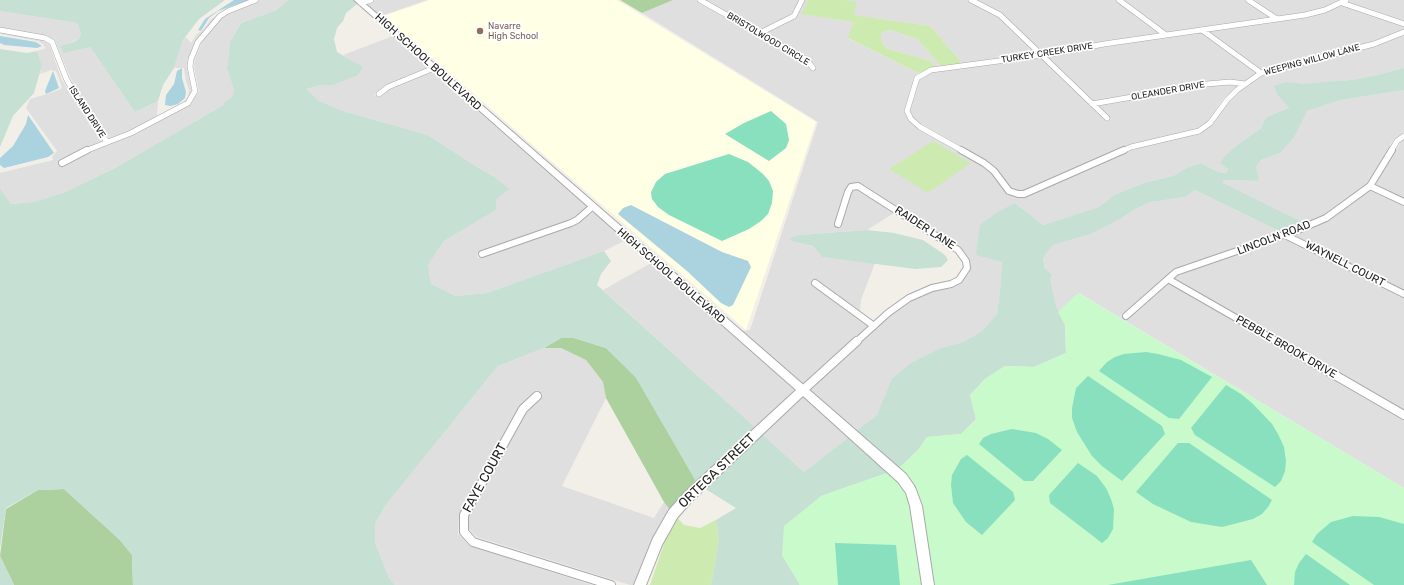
<!DOCTYPE html>
<html>
<head>
<meta charset="utf-8">
<style>
	body { margin:0 }
	canvas { display:block; background:#f2efe9 }
</style>
</head>
<body>
<canvas width="1404" height="585"></canvas>
<script>
const context = document.querySelector('canvas').getContext('2d');
context.lineJoin = 'round';
function paint(path, color) {
  context.fillStyle = color;
  context.fill(path, 'evenodd');
}
function shape(rows) {
  const path = new Path2D();
  for (const r of rows) {
    path.moveTo(r[0], r[1]);
    for (let i = 2; i < r.length; i += 2) path.lineTo(r[i], r[i + 1]);
  }
  return path;
}
function trace(path, color, width, dash) {
  context.strokeStyle = color;
  context.lineWidth = width;
  context.lineCap = dash ? 'butt' : 'round';
  context.setLineDash(dash || []);
  context.stroke(path);
}
function label(font, color, halo, rows, align = 'center') {
  context.font = font + ' Rubik,sans-serif';
  context.lineWidth = 3.5;
  context.setLineDash([]);
  context.textBaseline = 'middle';
  context.strokeStyle = halo;
  context.fillStyle = color;
  for (const [text, x, y, turn = 0] of rows) {
    context.save();
    context.translate(x, y);
    context.rotate((+turn || 0) * Math.PI / 180);
    context.textAlign = isNaN(turn) ? turn : align;
    if (halo) context.strokeText(text, 0, 0);
    context.fillText(text, 0, 0);
    context.restore();
  }
}
const residential = shape([
	[259,0,288,0,277,10,241,23,230,42,227,69,234,90,232,97,223,103,225,105,115,168,63,193,33,202,11,204,0,188,0,173,53,160,52,157,57,151,26,108,30,99,47,94,61,89,62,87,56,71,51,70,40,74,42,65,37,51,46,48,43,46,44,45,38,41,0,34,0,32,42,40,49,44,62,80,69,92,102,142,76,152,57,164,62,166,79,155,156,123,191,103,199,91,194,67,195,58,202,42,222,16],
	[375,0,427,0,384,15,382,17,384,18,382,19,365,3],
	[673,0,696,0,804,61,811,70,817,69,814,64,809,60,764,33,796,17,805,0,808,0,802,14,853,22,849,39,918,73,914,77,904,111,912,124,982,164,1014,196,1133,149,1201,132,1213,124,1230,101,1240,91,1264,75,1376,46,1404,34,1404,68,1377,75,1351,80,1303,85,1286,82,1275,86,1278,96,1289,108,1266,117,1261,128,1240,143,1226,173,1218,172,1201,163,1188,167,1173,176,1144,183,1114,195,1099,207,1043,225,1015,203,977,255,1002,261,1000,291,997,314,982,331,963,342,941,348,883,402,877,415,856,431,808,391,891,315,911,300,934,291,952,287,961,282,968,274,970,268,969,260,961,249,955,244,865,186,860,184,848,186,844,191,834,226,841,227,851,192,854,189,859,189,894,213,867,230,800,235,791,241,813,246,822,257,875,263,861,300,860,312,816,279,810,283,867,326,867,327,802,385,739,331,740,329,743,331,750,330,818,122,642,13],
	[704,0,800,0,791,16,760,31],
	[844,0,966,0,977,4,998,16,1037,54,963,64,930,26,853,15],
	[975,0,1117,0,1161,34,1043,53,1002,14],
	[1122,0,1245,0,1273,18,1167,34],
	[1250,0,1342,0,1323,9,1278,17],
	[1350,0,1404,0,1404,22,1346,3],
	[1343,5,1404,25,1404,29,1371,43,1261,71,1206,31,1327,11],
	[229,9,217,16,195,43,188,59,187,68,192,92,185,103,130,131,110,139,77,90,70,77,55,41,48,37,0,29,0,11,77,23,81,33,79,39,61,46,90,47,135,112,158,101,157,116,181,104,188,97,189,91,185,77,184,68,174,68,183,40,186,37,191,43,197,34,203,30,211,19],
	[890,30,917,39,942,67,936,68,931,61,888,49,881,41,881,33],
	[1201,32,1257,73,1243,82,1235,81,1093,102,1046,56],
	[393,36,429,68,386,86,374,95,379,96,390,87,432,71,590,209,570,220,477,253,478,258,572,225,594,212,626,240,604,251,487,293,456,296,431,284,428,265,444,241,496,210,496,200,508,189,493,176,477,167,428,135,346,112,319,101,305,89,320,85,333,85,362,67,343,55],
	[1040,57,1106,121,1111,119,1096,105,1158,96,1208,86,1231,84,1239,85,1223,99,1207,122,1196,129,1129,146,1023,192,1012,189,998,171,974,154,923,125,914,118,910,111,920,78,932,71],
	[1404,90,1404,132,1394,139,1366,185,1323,216,1295,228,1173,270,1120,316,1127,320,1170,283,1404,418,1404,488,1079,293,1058,312,1056,306,1050,278,1045,269,1043,258,1053,245,1091,234,1120,219,1135,209,1151,202,1185,197,1195,190,1281,232,1300,221,1222,183,1223,180,1258,181,1259,178,1256,167,1261,160,1280,153,1307,111,1341,100],
	[1404,140,1404,200,1374,186,1393,154,1401,142],
	[1371,189,1404,204,1404,291,1292,235,1330,220],
	[1286,238,1404,297,1404,411,1174,279,1179,275,1189,271],
	[651,263,796,391,756,428,603,290],
	[544,348,561,348,586,360,603,382,606,398,562,486,654,518,664,502,670,510,635,585,630,585,477,537,469,529,469,515,527,411,543,394,536,390,519,409,459,514,458,534,470,546,592,585,395,585,389,578,375,543,375,522,385,506,498,366],
	[802,396,849,437,804,472,762,434]
]);
const education = shape([
	[430,0,617,0,816,122,746,330,384,16]
]);
const grass = shape([
	[808,0,844,0,857,2,854,15,930,26,963,64,942,67,917,39,890,30,881,33,881,41,888,49,931,61,936,68,918,73,848,38,853,22,801,14],
	[933,141,971,163,928,193,889,169],
	[677,517,684,525,700,528,716,520,719,539,711,585,650,585,668,532]
]);
const forest = shape([
	[620,0,673,0,642,13],
	[561,338,574,338,606,348,637,378,697,483,670,510,664,502,606,398,603,382,586,360,561,348,544,348],
	[64,489,120,540,132,555,133,585,14,585,0,556,6,509,38,490]
]);
const wetland = shape([
	[0,0,225,0,199,19,183,40,174,68,163,85,158,101,135,112,90,47,64,53,60,46,73,42,79,39,81,33,77,23,0,11],
	[288,0,353,0,357,4,346,13,343,21,337,28,334,39,337,52,363,67,358,75,333,85,320,85,306,89,319,101,346,112,428,135,477,167,493,176,509,189,496,200,496,210,444,241,428,265,431,284,456,296,487,293,604,251,611,261,601,274,597,285,756,428,697,483,636,378,606,348,574,338,561,338,544,348,498,366,385,506,375,523,375,543,389,578,395,585,133,585,132,555,120,540,64,489,38,490,6,508,0,549,0,188,11,204,33,202,63,193,115,168,224,105,223,103,232,97,234,90,227,69,230,42,241,23,277,10],
	[0,49,27,53,37,51,42,65,34,93,13,116,0,147],
	[1404,68,1404,90,1341,100,1307,111,1294,137,1280,153,1261,160,1256,167,1259,178,1258,181,1223,180,1223,183,1300,221,1281,232,1195,190,1185,197,1151,202,1135,209,1120,219,1091,234,1053,245,1043,258,1045,269,1052,275,1050,278,1056,306,1065,325,1066,353,1034,367,1005,366,985,379,970,395,976,419,961,434,927,437,919,449,899,468,856,431,877,415,892,379,911,363,941,348,963,342,982,331,997,314,1000,291,1002,262,976,255,980,225,996,213,1015,203,1043,225,1099,207,1114,195,1144,183,1173,176,1188,167,1201,163,1218,172,1226,173,1228,169,1220,163,1226,155,1240,143,1261,128,1266,117,1289,108,1278,96,1274,86,1286,82,1303,84,1351,80,1377,75],
	[867,230,894,233,923,240,945,255,948,260,941,267,915,269,822,257,813,246,791,241,790,238,800,235],
	[762,434,804,472,849,437,890,472,821,496,782,555,800,585,711,585,719,539,716,520,736,508,704,488],
	[0,556,14,585,0,585]
]);
const park = shape([
	[1078,293,1404,488,1404,585,933,585,921,505,899,468,919,449,927,437,961,434,976,420,970,395,985,379,1005,366,1034,367,1066,353,1065,325,1058,312],
	[890,472,906,493,911,507,922,585,800,585,782,555,784,526,821,496]
]);
const pitch = shape([
	[771,111,786,124,789,140,786,148,769,161,725,134,744,123],
	[729,154,748,162,763,174,769,181,773,191,772,203,768,214,761,221,749,229,722,241,669,215,658,207,652,199,651,192,656,182,665,174],
	[1146,352,1158,354,1181,360,1212,377,1179,419,1169,418,1099,371,1107,362,1115,357,1124,354],
	[1088,376,1162,426,1165,434,1122,481,1102,466,1092,456,1077,432,1072,418,1072,408,1076,388],
	[1226,385,1241,394,1253,404,1272,424,1278,434,1284,447,1286,461,1285,471,1281,481,1275,487,1195,435,1191,428],
	[1012,429,1036,433,1048,439,1062,450,1033,481,1024,481,979,444,983,438,991,434],
	[1178,443,1189,443,1272,500,1268,507,1262,514,1253,519,1222,527,1191,522,1153,504,1136,492],
	[967,455,1013,492,1015,500,982,535,966,522,953,503,951,485,952,475,961,459],
	[1078,463,1097,476,1106,488,1111,499,1114,509,1113,529,1108,538,1102,543,1050,503,1049,495],
	[1353,516,1379,517,1404,524,1404,585,1374,585,1312,542,1317,534,1331,522],
	[835,543,896,545,900,585,838,585],
	[1306,554,1350,585,1294,585,1295,572,1299,563],
	[1251,560,1267,585,1108,585]
]);
const water = shape([
	[234,0,249,0,218,11,209,18,201,31,198,30,205,19],
	[0,36,36,42,42,46,37,48,4,45,0,43],
	[182,68,182,78,186,92,185,98,178,104,171,106,165,105,166,95,174,84,177,71],
	[53,71,59,88,46,94,45,91],
	[28,115,54,153,48,157,4,168,0,165,0,158,13,146,26,124],
	[631,205,722,252,748,261,751,267,733,305,729,307,721,303,687,271,618,214,623,208]
]);
const minorFar2 = shape([
	[700,0,807,60,813,68],
	[971,0,1000,15,1107,118],
	[1119,0,1166,35],
	[1248,0,1277,19],
	[361,3,371,0],
	[1342,3,1404,24],
	[0,30,45,38,52,42,66,78,73,91,107,142],
	[1202,30,1261,73],
	[760,33,794,16,802,0],
	[379,94,388,87,434,68],
	[1092,104,1207,84,1230,82,1245,84],
	[85,151,131,133,188,103,195,91,190,67,191,59,198,42,220,16,228,11,256,0],
	[963,151,920,127,911,119,907,111,917,78,931,70,1051,54,1104,44,1305,15,1325,10,1346,0],
	[1122,151,1131,147,1199,131,1210,123,1227,100,1237,90,1261,73,1374,44,1404,32],
	[1391,151,1397,141,1404,136]
]);
const minorFar1 = shape([
	[961,150,984,163,994,171,1009,191,1018,194,1024,194,1124,150],
	[62,163,87,150],
	[1370,186,1404,202],
	[838,224,848,192,851,187,858,186,958,250,966,261,967,268,959,280,951,284,932,288,909,298,888,313,856,342],
	[1285,235,1404,294],
	[482,254,571,223,577,220,592,207],
	[1168,279,1278,342],
	[815,283,874,326],
	[1126,316,1176,272,1298,230,1326,218,1370,186,1392,150]
]);
const minor = shape([
	[1276,341,1404,415],
	[802,391,857,341],
	[537,396,523,409,464,515,464,532,473,542,611,585]
]);
const tertiary = shape([
	[354,0,361,0,906,474,915,487,922,506,934,585,922,585,910,506,906,493,898,482,803,396,692,501,677,518,662,545,646,585,634,585,653,538,669,510,684,493,796,390,354,0]
]);
const markers = [
	[480,31,4,"#8d6e63"]
];
const farEducationnames = [
	["Navarre",488,26],
	["High School",488,36]
];
const farStreetnames = [
	["BRISTOLWOOD CIRCLE",768,39,31],
	["TURKEY CREEK DRIVE",1047,53,-9],
	["WEEPING WILLOW LANE",1312,60,-15],
	["OLEANDER DRIVE",1168,91,-10],
	["ISLAND DRIVE",87,112,57]
];
const streetNames = [
	["HIGH SCHOOL BOULEVARD",428,62,42],
	["RAIDER LANE",925,228,33],
	["LINCOLN ROAD",1274,238,-21],
	["WAYNELL COURT",1345,264,27],
	["HIGH SCHOOL BOULEVARD",671,276,41],
	["PEBBLE BROOK DRIVE",1286,347,30]
];
const nearStreetnames = [
	["ORTEGA STREET",717,471,-44],
	["FAYE COURT",485,478,-61]
];
paint(residential, '#e0dfdf');
paint(education, '#ffffe5');
paint(grass, '#cdebb0');
paint(forest, '#add19e');
paint(wetland, '#c6e0d4');
paint(park, '#c8facc');
paint(pitch, '#88e0be');
paint(water, '#aad3df');
trace(minorFar2, '#a9a9a9', 6);
trace(minorFar1, '#a9a9a9', 8);
trace(minor, '#a9a9a9', 10);
trace(tertiary, '#a9a9a9', 2);
trace(minorFar2, '#fff', 5);
trace(minorFar1, '#fff', 6);
trace(minor, '#fff', 8);
paint(tertiary, '#fff');
for (const [x, y, r, color] of markers) {
  const dot = new Path2D();
  dot.arc(x, y, r, 0, 2 * Math.PI);
  context.fillStyle = color;
  context.fill(dot);
  trace(dot, '#fff', 1.5);
}
label('9px', '#785e54', '#fff', farEducationnames, 'left');
label('9px', '#222', '#fff', farStreetnames);
label('11px', '#222', '#fff', streetNames);
label('13px', '#222', '#fff', nearStreetnames);
</script>
</body>
</html>
